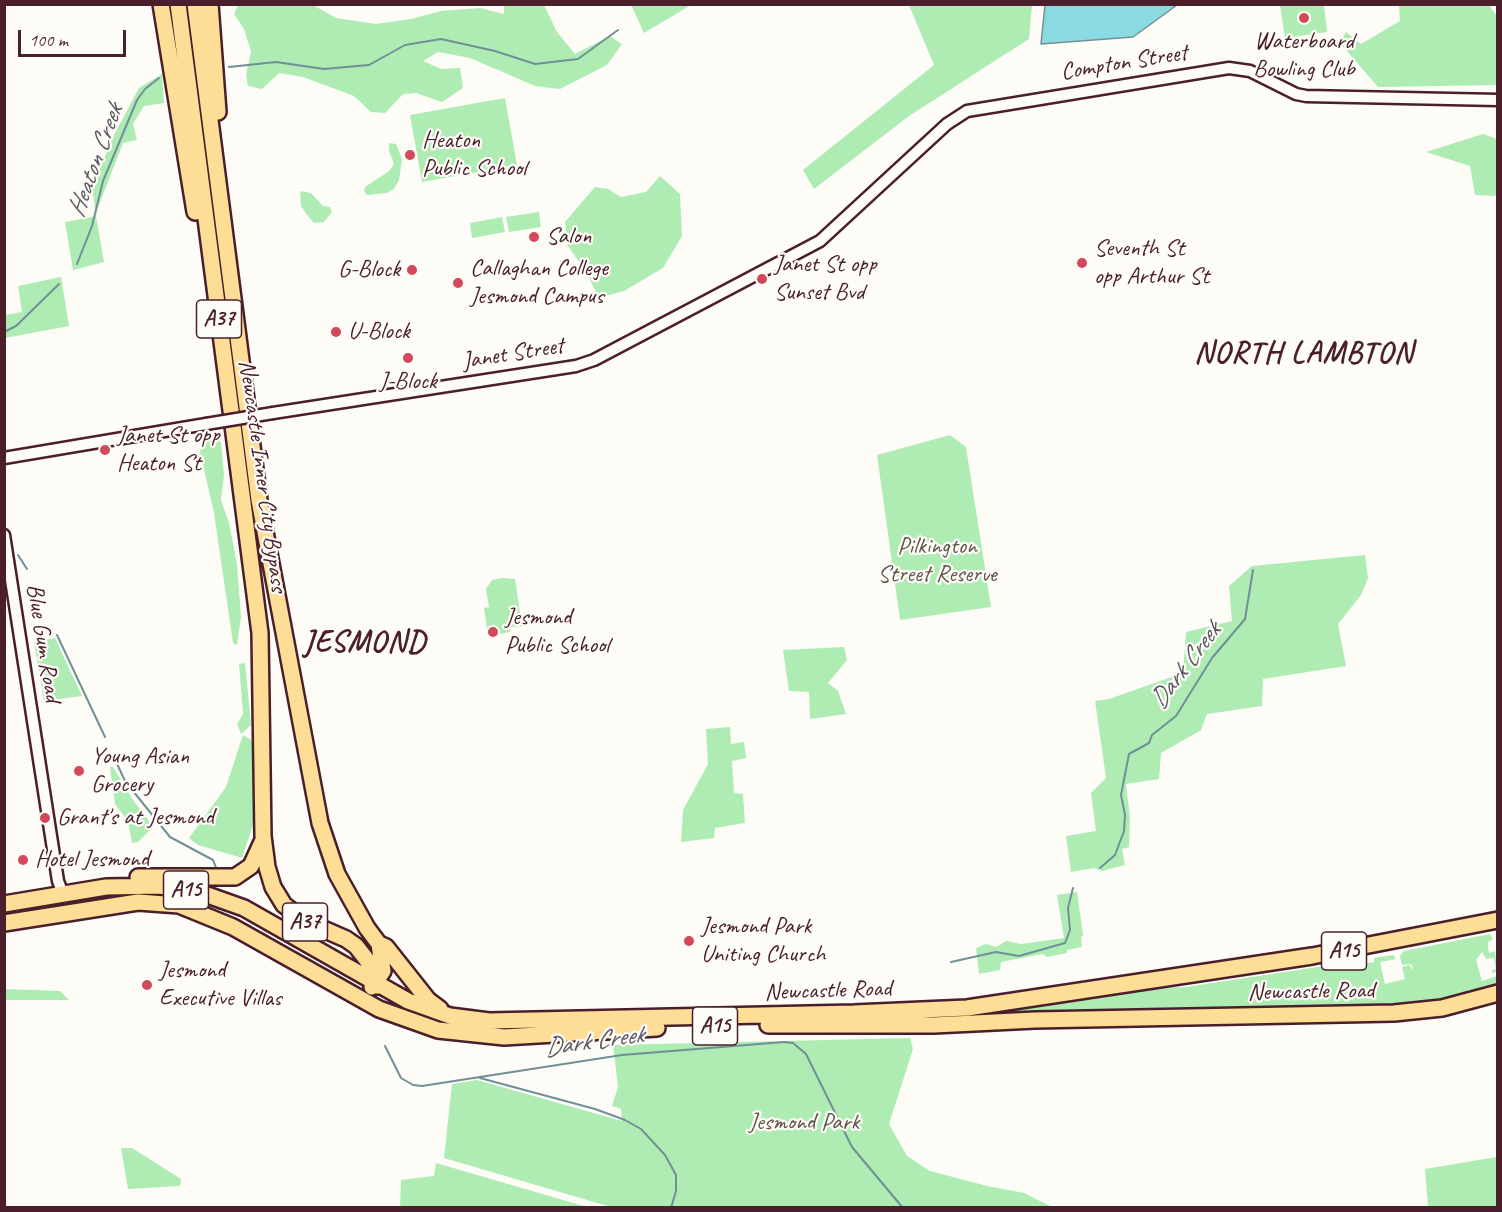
<!DOCTYPE html>
<html>
<head>
<meta charset="utf-8">
<style>
	body { margin:0 }
	#map { position:relative; width:1502px; height:1212px; overflow:hidden; background:#fdfcf7; font-family:Caveat,sans-serif }
	canvas { display:block }
	.frame { position:absolute; inset:0; border:6px solid #4a1f2b; pointer-events:none }
	.scale { position:absolute; left:18px; top:30px; width:108px; height:27px; box-sizing:border-box; border:3px solid #4a1f2b; border-top:0; padding-left:8px; font-size:18px; line-height:21px; white-space:nowrap; color:#4a1f2b; -webkit-text-stroke:4px #fdfcf7; paint-order:stroke }
</style>
</head>
<body>
<div id="map">
<canvas width="1502" height="1212"></canvas>
<div class="frame"></div>
<div class="scale">100 m</div>
</div>
<script>
const context = document.querySelector('canvas').getContext('2d');
context.lineJoin = 'round';
function paint(path, color) {
  context.fillStyle = color;
  context.fill(path, 'evenodd');
}
function shape(rows) {
  const path = new Path2D();
  for (const r of rows) {
    path.moveTo(r[0], r[1]);
    for (let i = 2; i < r.length; i += 2) path.lineTo(r[i], r[i + 1]);
  }
  return path;
}
function trace(path, color, width, dash) {
  context.strokeStyle = color;
  context.lineWidth = width;
  context.lineCap = dash ? 'butt' : 'round';
  context.setLineDash(dash || []);
  context.stroke(path);
}
function label(font, color, halo, rows, align = 'center') {
  context.font = font + ' Caveat,sans-serif';
  context.lineWidth = 4.5;
  context.setLineDash([]);
  context.textBaseline = 'middle';
  context.strokeStyle = halo;
  context.fillStyle = color;
  for (const [text, x, y, turn = 0] of rows) {
    context.save();
    context.translate(x, y);
    context.rotate((+turn || 0) * Math.PI / 180);
    context.textAlign = isNaN(turn) ? turn : align;
    if (halo) context.strokeText(text, 0, 0);
    context.fillText(text, 0, 0);
    context.restore();
  }
}
const green = shape([
	[238,5,313,5,336,18,376,24,411,19,441,11,480,8,504,14,504,5,544,5,557,32,575,54,610,36,622,44,607,65,560,89,535,86,470,58,438,52,423,61,441,69,460,68,463,88,442,102,416,93,403,94,385,113,371,112,354,96,303,77,279,73,262,89,248,86,246,75,251,51,244,29,234,14],
	[631,5,631,4,691,5,644,33],
	[909,5,1032,5,1029,39,909,116,814,189,803,170,934,65],
	[1280,5,1324,5,1327,32,1285,38],
	[1399,5,1492,5,1490,7,1497,16,1497,85,1378,87,1340,43,1346,32,1361,44,1400,21],
	[162,74,164,103,144,106,133,124,137,140,123,143,97,210,96,216,104,262,73,270,65,222,96,216,92,186,114,135,139,88],
	[505,98,517,165,422,182,410,115],
	[1483,134,1497,139,1497,196,1475,195,1470,166,1426,152],
	[389,143,396,144,402,159,399,180,394,189,387,193,367,195,364,191,365,187,389,171,394,164,389,151],
	[660,176,680,194,682,236,663,268,624,291,599,298,585,270,568,246,565,222,595,187,608,189,621,197,646,192],
	[300,191,311,193,323,206,330,207,332,212,324,222,314,223,307,215,301,206],
	[539,212,541,227,509,232,506,217],
	[502,217,505,232,472,238,470,223],
	[61,277,69,326,5,338,5,315,22,312,18,286],
	[950,435,966,447,991,607,900,620,877,455],
	[212,437,221,442,224,475,221,500,229,523,237,564,241,617,237,645,233,643,214,513,200,452,203,440],
	[1365,555,1368,578,1361,595,1338,624,1346,666,1263,679,1262,706,1207,714,1201,730,1161,753,1159,779,1126,784,1130,818,1129,847,1122,849,1125,865,1102,871,1094,868,1071,872,1066,836,1096,831,1091,793,1106,778,1095,701,1109,699,1183,673,1186,632,1232,621,1229,586,1252,566],
	[502,578,515,579,522,626,510,627,510,632,488,636,484,608,489,607,486,589,492,580],
	[55,638,82,696,44,701,34,642],
	[844,647,847,660,828,683,838,691,846,714,810,719,809,692,789,691,783,650],
	[245,663,251,725,241,734,237,724,243,714,239,664],
	[730,727,731,744,744,742,746,758,732,761,734,793,743,794,745,823,715,828,714,838,681,842,683,810,708,764,706,729],
	[243,735,255,742,256,778,254,822,242,858,198,845,189,838,226,787],
	[110,767,113,767,133,800,151,824,150,830,138,842,132,843,128,822,115,804],
	[1077,892,1083,935,1081,937,1082,947,1067,950,1067,953,1047,957,1042,954,1001,962,1000,970,979,974,976,948,986,944,996,947,1006,941,1021,944,1064,938,1057,895],
	[1490,934,1493,939,1488,942,1488,947,1489,953,1495,951,1497,970,1493,974,1492,970,1496,969,1494,958,1486,959,1482,952,1476,960,1482,981,1497,976,1497,986,1461,998,1426,1005,952,1018,1127,989,1186,987,1363,960,1362,964,1374,962,1374,958,1393,955,1396,959,1380,962,1385,984,1405,979,1402,967,1409,965,1414,971,1411,964,1402,965,1400,956,1404,951],
	[5,989,60,991,69,1000,5,1000],
	[910,1038,913,1049,889,1124,907,1156,930,1171,987,1186,1024,1193,1052,1207,611,1207,444,1158,452,1084,477,1080,622,1121,621,1109,612,1106,618,1087,613,1045],
	[121,1148,132,1148,181,1179,180,1186,128,1189],
	[1497,1157,1497,1207,1428,1207,1425,1169],
	[436,1163,587,1207,400,1207,401,1180,434,1176]
]);
const water = shape([
	[1045,5,1045,4,1177,5,1133,37,1041,44,1045,5]
]);
const stream = shape([
	[229,67,276,62,324,69,369,65,405,45,441,39,495,51,535,64,578,59,618,30],
	[77,264,92,226,103,181,137,100,145,89,159,78],
	[4,332,16,326,59,284],
	[18,555,27,569],
	[57,635,105,737],
	[113,755,125,781,170,837,213,860,217,870],
	[1100,868,1115,855,1124,831,1125,815,1121,795,1129,754,1149,743,1152,735,1176,716,1212,658,1245,619,1253,570],
	[951,962,996,952,1019,956,1065,943,1070,930,1068,908,1073,888],
	[385,1046,401,1078,413,1085,422,1086,622,1055,784,1042,793,1043,806,1054,852,1147,903,1208],
	[480,1078,595,1109,625,1120,641,1129,665,1155,676,1175,676,1191,671,1208]
]);
const secondary = shape([
	[273,413,576,366,594,360,820,241,947,124,967,111,1229,68,1250,71,1296,94,1306,96,1498,100],
	[4,458,206,424],
	[4,535,58,881,63,894]
]);
const highway = shape([
	[161,4,195,212],
	[178,4,260,633,263,836,267,867,273,887,284,905,307,922,346,939,356,946,367,960,378,986],
	[195,4,259,500,320,823,337,874,367,928,379,944,386,947,428,1000,440,1009],
	[210,4,218,112],
	[138,877,235,877,251,866,262,842],
	[4,904,106,887,160,886,199,892,244,908,408,1001,450,1016,489,1021,854,1013,967,1008,1312,956,1498,920],
	[4,923,138,902,179,905,233,927,379,1009,438,1030,504,1037,657,1028],
	[372,987,383,971,379,944],
	[768,1025,934,1025,1035,1020,1394,1013,1442,1008,1498,993]
]);
const secondaryBridge = shape([
	[206,424,273,413]
]);
const markers = [
	[1304,18,6,"#d1495b"],
	[410,155,6,"#d1495b"],
	[534,237,6,"#d1495b"],
	[1082,263,6,"#d1495b"],
	[412,270,6,"#d1495b"],
	[762,279,6,"#d1495b"],
	[458,283,6,"#d1495b"],
	[336,332,6,"#d1495b"],
	[408,358,6,"#d1495b"],
	[105,450,6,"#d1495b"],
	[493,632,6,"#d1495b"],
	[79,771,6,"#d1495b"],
	[45,818,6,"#d1495b"],
	[23,860,6,"#d1495b"],
	[689,941,6,"#d1495b"],
	[147,985,6,"#d1495b"]
];
const shields = [
	[219,319,45],
	[186,890,45],
	[305,922,45],
	[1344,951,45],
	[715,1026,45]
];
const shieldNames = [
	["A37",219,319],
	["A15",186,890],
	["A37",305,922],
	["A15",1344,951],
	["A15",715,1026]
];
const poiNames = [
	["Waterboard",1304,42,"center"],
	["Bowling Club",1304,70,"center"],
	["Heaton",422,141],
	["Public School",422,169],
	["Salon",546,237],
	["Seventh St",1094,249],
	["opp Arthur St",1094,277],
	["Janet St opp",774,265],
	["Sunset Bvd",774,293],
	["Callaghan College",470,269],
	["Jesmond Campus",470,297],
	["G-Block",400,270,"right"],
	["U-Block",348,332],
	["J-Block",408,382,"center"],
	["Janet St opp",117,436],
	["Heaton St",117,464],
	["Jesmond",505,618],
	["Public School",505,646],
	["Young Asian",91,757],
	["Grocery",91,785],
	["Grant's at Jesmond",57,818],
	["Hotel Jesmond",35,860],
	["Jesmond Park",701,927],
	["Uniting Church",701,955],
	["Jesmond",159,971],
	["Executive Villas",159,999]
];
const streetNames = [
	["Compton Street",1124,63,-9],
	["Janet Street",513,354,-9],
	["Newcastle Inner City Bypass",262,476,82],
	["Blue Gum Road",43,643,81],
	["Newcastle Road",828,991,-2],
	["Newcastle Road",1311,992,-1]
];
const parkNames = [
	["Pilkington",937,547],
	["Street Reserve",937,575],
	["Jesmond Park",804,1123]
];
const waterNames = [
	["Heaton Creek",96,161,-70],
	["Dark Creek",1186,666,-53],
	["Dark Creek",594,1042,-8]
];
const districtNames = [
	["NORTH LAMBTON",1304,354],
	["JESMOND",365,643]
];
paint(green, '#aeecb3');
paint(water, '#89dbe1');
trace(water, '#709098', 1.5);
trace(stream, '#709098', 2);
trace(secondary, '#4a1f2b', 15);
trace(highway, '#4a1f2b', 20);
trace(secondary, '#fdfcf7', 10);
trace(highway, '#fedd96', 15);
trace(secondaryBridge, '#4a1f2b', 15, []);
trace(secondaryBridge, '#fdfcf7', 10);
for (const [x, y, r, color] of markers) {
  const dot = new Path2D();
  dot.arc(x, y, r, 0, 2 * Math.PI);
  context.fillStyle = color;
  context.fill(dot);
  trace(dot, '#fdfcf7', 2);
}
for (const [x, y, w] of shields) {
  const box = new Path2D();
  box.roundRect(x - w / 2, y - 19, w, 38, 4.5);
  context.fillStyle = '#fdfcf7';
  context.fill(box);
  trace(box, '#4a1f2b', 1.5);
}
label('bold 22px', '#4a1f2b', null, shieldNames);
label('24px', '#4a1f2b', '#fdfcf7', poiNames, 'left');
label('24px', '#4a1f2b', '#fdfcf7', streetNames);
label('24px', '#63524d', '#fdfcf7', parkNames);
label('italic 26px', '#5d5762', '#fdfcf7', waterNames);
context.letterSpacing = '1.5px';
label('bold 30px', '#4a1f2b', '#fdfcf7', districtNames);
context.letterSpacing = '0px';
</script>
</body>
</html>
